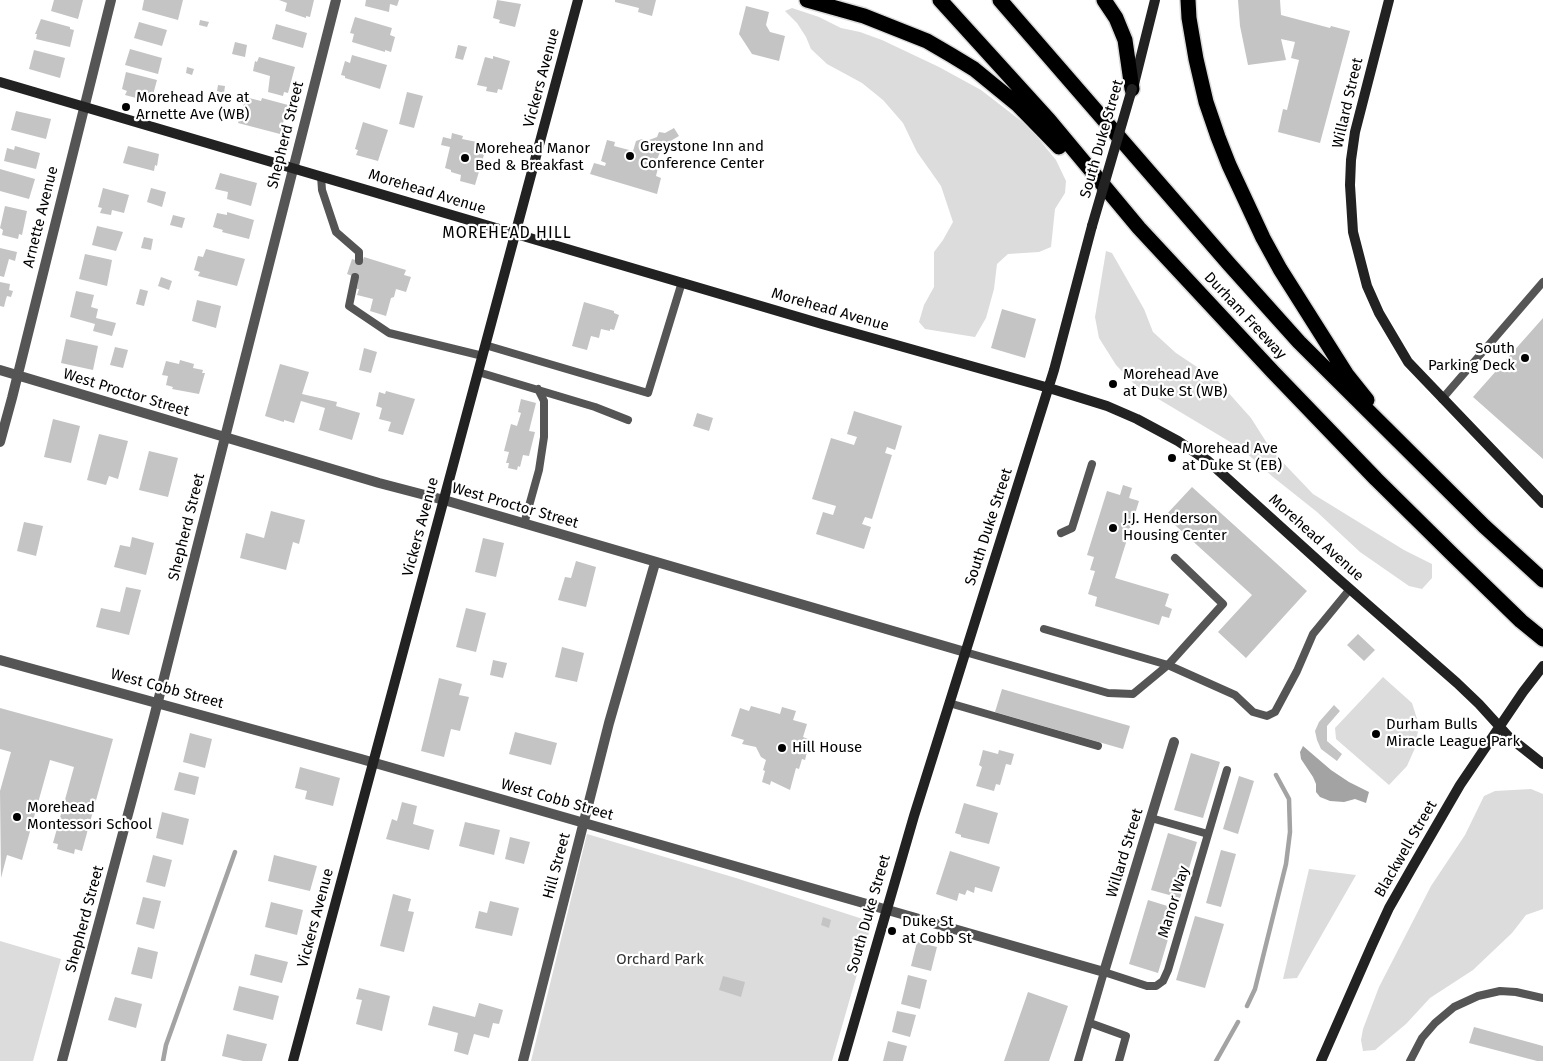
<!DOCTYPE html>
<html>
<head>
<meta charset="utf-8">
<style>
	body { margin:0 }
	canvas { display:block; background:#fff }
</style>
</head>
<body>
<canvas width="1543" height="1061"></canvas>
<script>
const context = document.querySelector('canvas').getContext('2d');
context.lineJoin = 'round';
function paint(path, color) {
  context.fillStyle = color;
  context.fill(path, 'evenodd');
}
function shape(rows) {
  const path = new Path2D();
  for (const r of rows) {
    path.moveTo(r[0], r[1]);
    for (let i = 2; i < r.length; i += 2) path.lineTo(r[i], r[i + 1]);
  }
  return path;
}
function trace(path, color, width, dash) {
  context.strokeStyle = color;
  context.lineWidth = width;
  context.lineCap = dash ? 'butt' : 'round';
  context.setLineDash(dash || []);
  context.stroke(path);
}
function label(font, color, halo, rows, align = 'center') {
  context.font = font + ' "Fira Sans",sans-serif';
  context.lineWidth = 4.5;
  context.setLineDash([]);
  context.textBaseline = 'middle';
  context.strokeStyle = halo;
  context.fillStyle = color;
  for (const [text, x, y, turn = 0] of rows) {
    context.save();
    context.translate(x, y);
    context.rotate((+turn || 0) * Math.PI / 180);
    context.textAlign = isNaN(turn) ? turn : align;
    if (halo) context.strokeText(text, 0, 0);
    context.fillText(text, 0, 0);
    context.restore();
  }
}
const green = shape([
	[792,8,819,17,841,28,860,32,882,40,939,67,981,90,1029,127,1056,160,1066,181,1065,193,1055,209,1051,247,1039,252,1008,254,997,264,994,289,986,318,975,337,925,329,919,322,924,305,934,287,934,252,943,240,953,222,941,186,917,152,903,123,883,100,862,83,827,64,811,49,806,37,797,23,785,11],
	[1106,251,1112,253,1144,309,1153,332,1176,353,1218,381,1251,418,1272,451,1313,494,1404,550,1432,564,1432,578,1422,589,1409,586,1360,552,1317,512,1273,477,1242,449,1135,385,1116,365,1099,338,1095,317],
	[1383,677,1412,703,1419,725,1415,748,1407,766,1389,785,1336,739,1335,728],
	[1531,789,1543,794,1543,909,1526,915,1512,933,1473,970,1430,998,1406,1024,1375,1050,1363,1051,1361,1040,1363,1029,1379,987,1431,886,1465,835,1484,796,1495,791],
	[587,834,736,878,872,922,832,1061,531,1061],
	[1309,869,1356,875,1297,978,1283,979],
	[0,941,61,959,33,1061,0,1061]
]);
const water = shape([
	[1303,746,1331,770,1349,782,1369,792,1366,803,1355,799,1344,802,1330,801,1320,797,1316,792,1316,784,1313,777,1301,759,1300,752]
]);
const stream = shape([
	[1247,1006,1255,989,1286,864,1290,832,1289,799,1276,775],
	[163,1061,166,1045,235,852],
	[1216,1061,1238,1022]
]);
const building = shape([
	[54,0,83,0,78,19,51,11],
	[144,0,183,0,178,20,142,10],
	[279,0,314,0,310,17,306,16,306,18,285,11,287,3],
	[366,0,399,0,397,6,390,4,389,12,365,6],
	[497,0,521,4,515,27,499,23,500,20,493,18],
	[615,0,656,0,652,16,638,12,639,8,615,2],
	[1238,0,1280,0,1281,15,1330,28,1331,26,1350,31,1320,143,1278,132,1283,109,1287,110,1299,60,1291,58,1295,42,1281,39,1286,60,1248,65,1240,26],
	[746,6,769,12,766,25,770,32,785,36,779,61,752,54,739,34],
	[355,17,392,28,390,35,395,37,391,52,385,50,385,52,352,42,354,34,350,33],
	[41,19,70,27,70,29,74,30,70,47,36,39,37,34,35,34],
	[200,20,209,22,207,27,199,25],
	[139,22,167,30,162,46,134,38],
	[276,24,307,33,303,48,272,39],
	[235,42,247,45,245,57,232,54],
	[458,45,467,47,463,60,455,58],
	[130,49,162,58,158,74,125,65],
	[34,50,65,58,60,78,29,69],
	[352,55,387,65,380,89,345,78,345,76,341,75,345,61,350,63],
	[493,56,510,61,502,90,498,89,497,93,486,91,487,87,477,85,485,57,493,59],
	[259,57,295,67,288,93,284,92,283,96,268,92,270,76,253,71,255,61,257,62],
	[187,67,194,69,192,75,186,73],
	[126,72,157,80,151,102,125,95,127,91,122,89],
	[218,85,225,86,224,93,217,91],
	[407,92,423,96,414,128,399,124],
	[249,98,261,101,262,98,288,105,280,134,238,123,245,100,248,101],
	[16,111,51,119,46,139,11,130],
	[363,122,388,130,378,161,356,155,358,150,355,149],
	[674,128,679,136,662,146,656,163,659,164,656,176,661,178,657,194,590,174,594,163,605,166,606,163,601,161,607,140,615,142,614,146,633,151,636,141,642,139,649,140,657,137,659,132,665,133],
	[452,133,463,136,462,139,477,142,476,146,486,148,475,185,460,181,461,175,451,172,451,170,445,168,450,147,441,145,443,137,451,139],
	[15,146,40,153,36,169,4,161,7,148,14,150],
	[128,146,159,154,157,166,155,165,154,171,123,163],
	[0,169,35,179,29,199,0,191],
	[220,173,257,183,251,206,227,199,228,192,215,189],
	[103,188,129,195,124,213,112,210,111,215,100,213,102,208,98,207],
	[151,188,166,192,162,207,147,202],
	[5,206,27,211,22,235,19,234,18,239,2,235,3,230,0,228],
	[227,212,254,220,249,239,222,232,223,230,213,227,217,213,227,215],
	[173,215,185,218,182,228,170,225],
	[97,226,123,232,116,251,92,245],
	[144,237,153,239,151,250,141,248],
	[0,248,17,252,15,261,9,259,4,277,0,276],
	[206,249,245,259,237,286,198,276,200,272,194,270,198,256,203,257],
	[85,254,112,260,107,286,79,279],
	[364,257,406,270,404,275,411,277,406,292,396,289,394,297,391,298,386,316,370,311,373,299,357,295,359,289,357,289,358,278,347,274,352,259,362,262],
	[161,277,172,281,169,290,158,286],
	[0,282,10,284,9,290,13,291,11,297,7,296,6,299,4,307,0,306],
	[140,289,148,291,144,306,136,304],
	[76,291,94,295,91,307,98,309,96,318,116,323,112,336,93,331,95,324,70,317],
	[197,300,221,306,216,328,192,321],
	[584,302,614,311,614,313,619,315,614,330,610,329,610,331,601,329,599,338,591,336,587,350,572,346],
	[1002,309,1036,319,1025,358,991,348],
	[1543,318,1543,459,1473,397],
	[66,339,98,346,93,370,61,363],
	[115,347,128,350,123,368,110,365],
	[364,348,377,352,371,373,359,370],
	[180,360,194,364,193,368,203,370,202,373,205,373,199,394,172,389,173,387,166,385,168,376,162,375,166,361,179,364],
	[280,364,309,372,302,394,337,402,336,406,360,413,352,440,319,430,325,408,301,401,294,423,284,420,284,422,265,416],
	[386,391,415,399,403,435,388,431,391,422,379,419,382,408,376,406,379,392,385,394],
	[521,399,536,403,529,431,535,432,529,456,523,455,520,467,518,466,517,470,508,468,509,463,506,463,509,452,504,451,511,424,517,426,521,413,518,412],
	[854,411,902,426,895,450,887,447,885,453,892,455,872,519,865,517,862,524,871,527,864,549,816,534,823,512,833,515,836,506,812,499,831,438,854,445,857,437,847,434],
	[697,413,713,418,709,431,693,426],
	[53,419,80,426,71,463,44,457],
	[99,434,128,441,118,479,109,476,106,485,87,480],
	[149,451,178,458,168,497,139,490],
	[1123,485,1132,488,1129,498,1139,501,1115,578,1169,594,1165,606,1172,609,1169,618,1162,616,1159,625,1095,606,1097,597,1088,594,1095,571,1090,570,1094,557,1087,555,1107,491,1120,495],
	[1192,487,1307,591,1246,658,1218,632,1252,595,1165,516],
	[271,511,305,520,299,544,293,542,286,570,240,558,246,533,264,538],
	[24,522,43,526,36,556,17,551],
	[132,537,154,543,146,575,114,567,120,545,130,547],
	[483,538,504,543,496,577,475,572],
	[576,561,596,567,586,607,558,600,565,577,571,578],
	[126,587,141,590,129,635,96,627,101,608,120,612],
	[466,608,486,613,476,652,456,647],
	[1358,634,1375,650,1364,661,1347,645],
	[562,647,584,653,577,682,555,677],
	[493,660,507,663,503,678,490,675],
	[439,678,462,684,459,695,469,697,460,731,451,729,444,757,421,751],
	[1002,689,1130,726,1123,749,995,712],
	[1334,705,1340,711,1327,726,1327,741,1342,754,1337,761,1321,749,1317,740,1315,731,1319,722],
	[751,706,780,714,782,707,796,711,793,720,807,724,803,737,808,739,805,747,808,748,805,760,802,759,799,769,796,768,790,790,771,781,770,785,762,782,765,771,763,770,766,760,761,757,756,747,742,744,744,740,731,736,740,708,749,711],
	[0,708,113,739,82,851,75,849,74,854,57,849,58,844,53,843,74,767,50,760,22,860,7,855,1,878,0,791,11,752,0,749],
	[515,732,557,743,551,765,509,754],
	[190,733,212,739,205,768,183,762],
	[983,750,998,754,999,750,1014,754,1011,765,1006,764,1000,785,996,784,994,791,976,786,982,767,979,765],
	[1191,753,1220,762,1203,818,1174,810],
	[300,767,340,778,333,806,305,799,307,791,295,788],
	[179,772,199,777,195,795,174,790],
	[1239,776,1254,781,1238,834,1223,829],
	[402,802,417,806,413,824,434,830,429,850,386,839,392,819,397,821],
	[964,803,998,813,989,844,961,837,961,835,955,833],
	[162,812,189,819,183,845,156,838],
	[465,822,500,830,494,855,459,846],
	[1168,833,1197,842,1180,898,1151,890],
	[510,837,530,842,524,864,505,859],
	[1221,850,1236,854,1221,907,1206,903],
	[950,851,1000,867,992,892,975,887,974,893,967,890,965,895,959,893,957,901,936,894],
	[153,855,172,860,165,887,146,882],
	[274,855,317,866,310,891,268,881],
	[393,894,411,899,408,911,414,912,404,952,380,946],
	[143,897,161,901,154,929,136,924],
	[1148,900,1177,909,1158,973,1129,964],
	[490,901,519,908,512,936,475,928,479,911,487,913],
	[271,902,303,910,297,935,265,927],
	[1195,916,1224,924,1205,988,1176,980],
	[823,917,831,920,829,928,821,925],
	[917,942,937,947,931,971,911,966],
	[138,947,158,952,152,979,131,974],
	[255,954,288,962,282,983,250,975],
	[908,975,927,980,920,1009,901,1004],
	[723,976,745,982,741,997,719,990],
	[239,986,279,996,273,1020,233,1010],
	[359,988,390,996,382,1031,356,1024,362,1000,356,999],
	[1028,992,1068,1006,1049,1061,1004,1061],
	[115,997,142,1004,136,1028,108,1020],
	[479,1003,503,1010,499,1024,493,1023,489,1038,474,1034,468,1055,454,1051,458,1033,428,1025,433,1006,475,1017],
	[897,1011,916,1015,910,1037,892,1032],
	[1474,1027,1543,1046,1543,1061,1537,1061,1469,1043],
	[227,1034,267,1044,262,1061,243,1061,222,1056],
	[888,1041,907,1046,903,1061,883,1061]
]);
const lane = shape([
	[321,176,322,190,336,232,359,252,359,261],
	[355,277,349,306,389,333,483,356],
	[485,345,648,393,682,282],
	[478,372,595,407,628,420],
	[1442,399,1543,282],
	[524,524,539,470,544,437,544,401,538,389],
	[1061,533,1072,528,1092,464],
	[1044,629,1168,665,1235,695,1253,712,1267,716,1275,712,1297,671,1313,634,1350,589],
	[965,652,1108,693,1133,694,1168,665,1223,604,1175,558],
	[949,703,1098,746],
	[1151,818,1208,834],
	[1090,1023,1126,1036,1119,1061],
	[1078,1061,1104,972,1147,986,1156,986,1163,981,1168,970,1227,770],
	[1410,1061,1422,1038,1435,1023,1454,1007,1478,996,1500,991,1516,992,1543,998]
]);
const street = shape([
	[0,370,379,483,444,500,965,652],
	[0,442,12,398,111,0],
	[0,660,361,759,1104,972,1174,742],
	[62,1061,154,717,336,0],
	[523,1061,609,723,655,563]
]);
const secondary = shape([
	[1389,0,1355,132,1351,160,1350,185,1353,232,1367,286,1379,313,1408,362,1543,503],
	[0,82,822,324,1049,388,1107,406,1137,419,1178,441,1208,461,1335,576,1457,683,1479,704,1509,737,1543,764],
	[1134,84,1155,0],
	[293,1061,578,0],
	[843,1061,914,816,1054,370,1092,226],
	[1321,1061,1372,945,1389,908,1413,866,1460,785,1523,692,1543,666]
]);
const highway = shape([
	[807,0,864,16,927,41,951,55,974,69,1018,105,1059,147],
	[940,0,1049,120,1139,228,1273,372,1376,479,1451,553,1521,621,1543,639],
	[1000,0,1229,264,1299,342,1484,526,1543,580],
	[1104,0,1116,18,1125,40,1132,89],
	[1188,0,1189,18,1196,59,1206,102,1218,137,1229,165,1263,238,1280,269,1347,375,1367,400]
]);
const secondaryBridge = shape([
	[1092,226,1132,89]
]);
const markers = [
	[126,107,5,"#000"],
	[630,156,5,"#000"],
	[465,158,5,"#000"],
	[1525,358,5,"#000"],
	[1113,384,5,"#000"],
	[1172,458,5,"#000"],
	[1113,528,5,"#000"],
	[1376,734,5,"#000"],
	[782,748,5,"#000"],
	[17,817,5,"#000"],
	[892,931,5,"#000"]
];
const streetNames = [
	["Vickers Avenue",542,78,-75],
	["Willard Street",1348,103,-77],
	["Shepherd Street",286,135,-76],
	["South Duke Street",1102,139,-74],
	["Morehead Avenue",427,192,17],
	["Arnette Avenue",41,217,-76],
	["Morehead Avenue",830,310,16],
	["Durham Freeway",1245,316,47],
	["West Proctor Street",126,393,17],
	["West Proctor Street",515,506,16],
	["Shepherd Street",187,527,-76],
	["Vickers Avenue",421,527,-75],
	["South Duke Street",989,527,-72],
	["Morehead Avenue",1316,538,42],
	["West Cobb Street",167,689,15],
	["West Cobb Street",557,800,16],
	["Blackwell Street",1406,849,-60],
	["Willard Street",1125,853,-73],
	["Hill Street",557,866,-75],
	["Manor Way",1174,902,-73],
	["South Duke Street",869,914,-74],
	["Vickers Avenue",316,918,-75],
	["Shepherd Street",85,919,-75]
];
const poiNames = [
	["Morehead Ave at",136,98],
	["Arnette Ave (WB)",136,115],
	["Greystone Inn and",640,147],
	["Conference Center",640,164],
	["Morehead Manor",475,149],
	["Bed & Breakfast",475,166],
	["South",1515,349,"right"],
	["Parking Deck",1515,366,"right"],
	["Morehead Ave",1123,375],
	["at Duke St (WB)",1123,392],
	["Morehead Ave",1182,449],
	["at Duke St (EB)",1182,466],
	["J.J. Henderson",1123,519],
	["Housing Center",1123,536],
	["Durham Bulls",1386,725],
	["Miracle League Park",1386,742],
	["Hill House",792,748],
	["Morehead",27,808],
	["Montessori School",27,825],
	["Duke St",902,922],
	["at Cobb St",902,939]
];
const parkNames = [
	["Orchard Park",660,960]
];
const neighbourhoodNames = [
	["MOREHEAD HILL",507,234]
];
paint(green, '#dcdcdc');
paint(water, '#a3a3a3');
trace(stream, '#a3a3a3', 4.5);
paint(building, '#c4c4c4');
trace(highway, '#dbdbdb', 18);
trace(lane, '#555', 8);
trace(street, '#555', 10);
trace(secondary, '#222', 10);
trace(highway, '#000', 15);
trace(secondaryBridge, '#222', 10);
for (const [x, y, r, color] of markers) {
  const dot = new Path2D();
  dot.arc(x, y, r, 0, 2 * Math.PI);
  context.fillStyle = color;
  context.fill(dot);
  trace(dot, '#fff', 2);
}
label('15px', '#000', '#fff', streetNames);
label('15px', '#000', '#fff', poiNames, 'left');
label('15px', '#333', '#fff', parkNames);
context.letterSpacing = '1px';
label('16px', '#000', '#fff', neighbourhoodNames);
context.letterSpacing = '0px';
</script>
</body>
</html>
